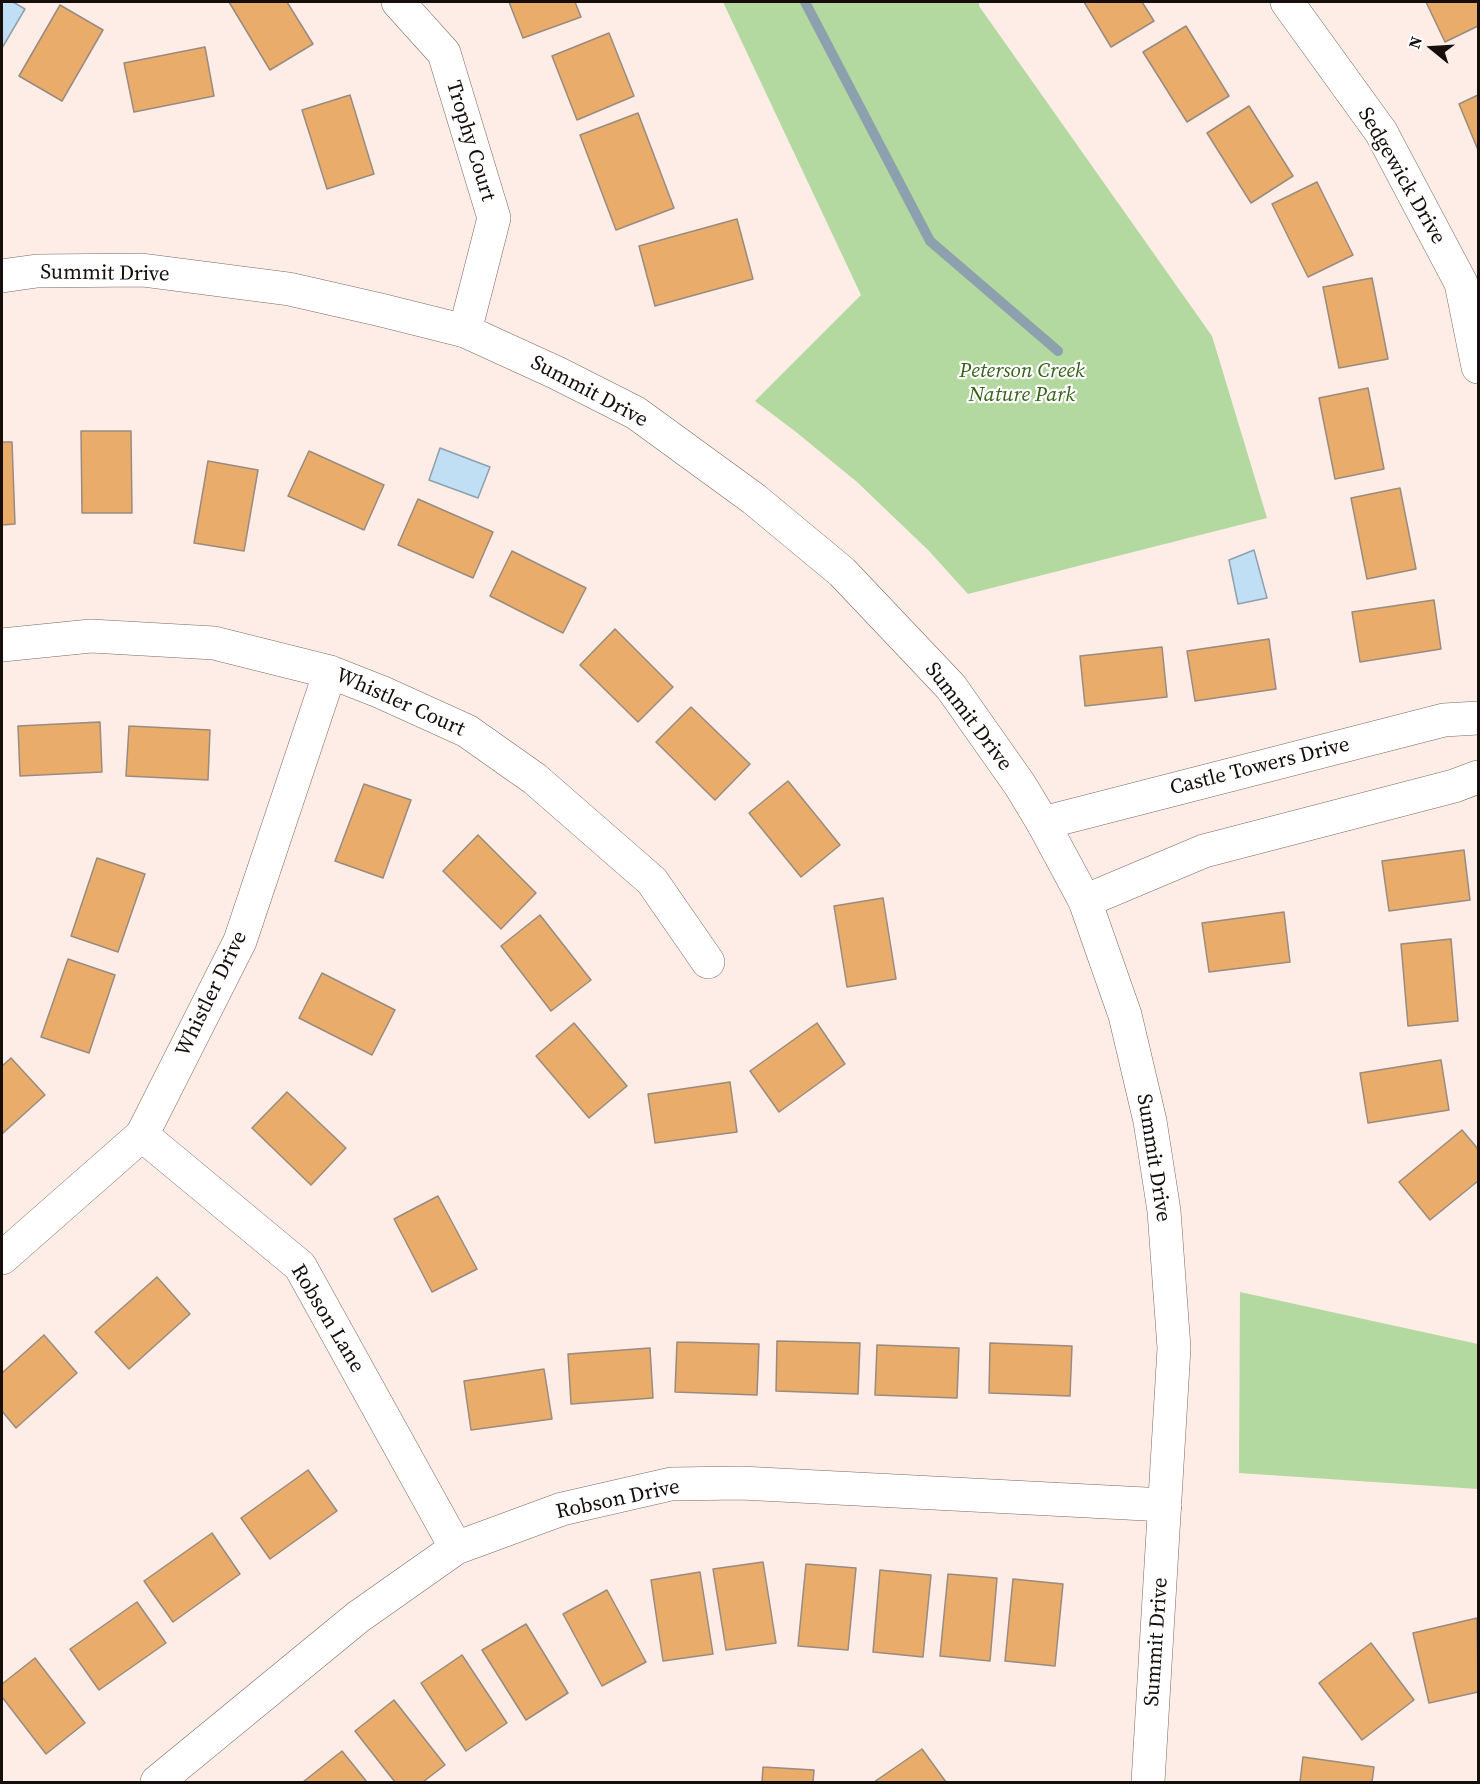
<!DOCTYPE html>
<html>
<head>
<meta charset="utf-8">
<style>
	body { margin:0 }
	#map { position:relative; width:1480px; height:1784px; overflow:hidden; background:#feede6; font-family:"Source Serif 4",serif }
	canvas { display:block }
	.frame { position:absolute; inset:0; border:3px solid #150e0b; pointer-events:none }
	.north { position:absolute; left:1402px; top:18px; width:60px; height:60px; -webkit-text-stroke:4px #fff; paint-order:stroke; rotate:288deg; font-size:16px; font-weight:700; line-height:24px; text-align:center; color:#150e0b }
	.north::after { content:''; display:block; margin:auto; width:21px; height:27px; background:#150e0b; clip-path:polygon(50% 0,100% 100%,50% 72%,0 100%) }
</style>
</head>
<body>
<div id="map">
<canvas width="1480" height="1784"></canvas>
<div class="frame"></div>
<div class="north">N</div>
</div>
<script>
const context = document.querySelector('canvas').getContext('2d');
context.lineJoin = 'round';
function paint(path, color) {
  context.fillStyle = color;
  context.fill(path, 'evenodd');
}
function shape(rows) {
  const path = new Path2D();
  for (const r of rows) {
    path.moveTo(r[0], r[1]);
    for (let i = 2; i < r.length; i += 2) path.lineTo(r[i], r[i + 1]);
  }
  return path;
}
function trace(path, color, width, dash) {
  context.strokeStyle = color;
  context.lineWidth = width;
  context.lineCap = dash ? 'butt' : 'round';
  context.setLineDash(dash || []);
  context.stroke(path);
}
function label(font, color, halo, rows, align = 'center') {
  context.font = font + ' "Source Serif 4",serif';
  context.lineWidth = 4.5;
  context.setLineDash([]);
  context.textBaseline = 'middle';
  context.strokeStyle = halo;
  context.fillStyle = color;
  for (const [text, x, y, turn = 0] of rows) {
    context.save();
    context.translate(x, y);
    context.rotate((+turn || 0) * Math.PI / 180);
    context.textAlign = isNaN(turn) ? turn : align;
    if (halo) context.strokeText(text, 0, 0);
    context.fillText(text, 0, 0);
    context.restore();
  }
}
const green = shape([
	[723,2,979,2,979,6,1212,336,1267,518,968,594,928,550,857,482,796,432,755,401,861,295],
	[1240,1292,1478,1344,1478,1489,1239,1473]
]);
const water = shape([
	[2,2,13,2,25,9,2,48,2,2],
	[440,448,490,467,478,498,429,480,440,448],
	[1254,550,1267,598,1238,604,1229,560,1254,550]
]);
const stream = shape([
	[805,2,930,241,1058,351]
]);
const building = shape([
	[229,2,287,2,313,44,270,70,229,2],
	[509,2,575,2,581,17,523,38,509,2],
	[1084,2,1142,2,1154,21,1111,47,1084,2],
	[1426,2,1478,2,1478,26,1445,42,1426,2],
	[60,5,103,30,62,101,19,76,60,5],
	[1186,26,1229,96,1187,122,1143,52,1186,26],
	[609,33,634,96,577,120,552,56,609,33],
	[205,47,214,96,134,112,124,63,205,47],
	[350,95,374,174,327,189,302,110,350,95],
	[1478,95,1478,150,1459,104,1478,95],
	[1249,106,1293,176,1251,203,1207,133,1249,106],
	[638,113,674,208,616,230,580,135,638,113],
	[1317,182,1353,255,1308,277,1272,204,1317,182],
	[737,219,753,279,655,306,639,246,737,219],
	[1372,278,1388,359,1339,368,1323,287,1372,278],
	[1368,388,1384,469,1335,479,1319,398,1368,388],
	[81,431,131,431,132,513,82,513,81,431],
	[2,442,12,442,15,524,2,525,2,442],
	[309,451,384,485,364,530,288,496,309,451],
	[208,461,258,470,244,551,194,543,208,461],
	[1400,488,1416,569,1367,579,1351,498,1400,488],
	[418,499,493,532,473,578,398,545,418,499],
	[512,551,586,588,563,633,490,596,512,551],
	[1434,600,1441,649,1360,662,1352,612,1434,600],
	[615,629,673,687,638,722,580,665,615,629],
	[1269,639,1276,689,1195,701,1187,651,1269,639],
	[1162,647,1167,697,1085,706,1080,656,1162,647],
	[691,707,750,764,715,800,656,742,691,707],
	[100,722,102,772,20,776,18,726,100,722],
	[129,726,210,730,208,780,126,776,129,726],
	[788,781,840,845,801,877,749,813,788,781],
	[364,784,411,800,383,878,335,861,364,784],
	[478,835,536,893,501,929,443,871,478,835],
	[1464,850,1470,900,1389,911,1382,861,1464,850],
	[97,858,145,874,118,952,71,936,97,858],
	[883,898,896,979,847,987,834,906,883,898],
	[1284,912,1290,962,1209,972,1202,923,1284,912],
	[540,915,591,980,551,1011,501,946,540,915],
	[1451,939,1458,1021,1408,1026,1401,944,1451,939],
	[68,959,115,975,89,1053,41,1037,68,959],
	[322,973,395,1010,372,1055,299,1018,322,973],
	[574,1023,627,1086,589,1118,536,1056,574,1023],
	[817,1023,845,1064,779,1112,750,1071,817,1023],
	[11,1058,45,1095,2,1134,2,1066,11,1058],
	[1441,1060,1449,1110,1368,1123,1360,1073,1441,1060],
	[730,1082,737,1132,655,1143,648,1094,730,1082],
	[287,1092,346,1148,311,1185,252,1128,287,1092],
	[1462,1130,1478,1149,1478,1181,1430,1220,1399,1182,1462,1130],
	[438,1196,477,1269,432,1292,394,1219,438,1196],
	[157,1277,190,1314,129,1369,95,1332,157,1277],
	[44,1335,77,1373,16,1428,2,1411,2,1373,44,1335],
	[777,1341,860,1343,858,1394,776,1391,777,1341],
	[677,1342,759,1344,757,1395,675,1392,677,1342],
	[990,1343,1072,1346,1070,1396,989,1393,990,1343],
	[877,1345,959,1348,957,1398,875,1395,877,1345],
	[650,1348,653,1398,571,1404,568,1354,650,1348],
	[544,1369,552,1419,471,1430,464,1381,544,1369],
	[308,1470,337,1511,270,1559,241,1518,308,1470],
	[212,1533,240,1574,173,1622,144,1581,212,1533],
	[763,1562,776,1643,726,1650,713,1569,763,1562],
	[806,1564,856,1568,848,1650,798,1646,806,1564],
	[880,1570,931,1575,923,1657,873,1652,880,1570],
	[700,1572,713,1654,663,1661,651,1580,700,1572],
	[948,1574,997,1578,990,1661,940,1656,948,1574],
	[1013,1579,1063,1584,1055,1666,1005,1661,1013,1579],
	[607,1590,646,1662,602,1686,563,1614,607,1590],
	[137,1602,166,1643,99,1690,70,1649,137,1602],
	[1477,1618,1478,1692,1429,1703,1413,1633,1477,1618],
	[526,1624,568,1693,526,1720,482,1650,526,1624],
	[1371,1643,1414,1700,1362,1740,1319,1683,1371,1643],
	[462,1655,507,1723,466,1751,421,1683,462,1655],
	[35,1658,85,1723,46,1754,2,1697,2,1684,35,1658],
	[394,1700,445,1765,423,1782,395,1782,355,1731,394,1700],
	[922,1749,946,1782,874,1782,922,1749],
	[342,1751,367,1782,303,1782,342,1751],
	[1303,1757,1374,1767,1372,1782,1300,1782,1303,1757],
	[763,1767,814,1770,813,1782,762,1782,763,1767]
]);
const street = shape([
	[398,2,444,53,494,218,465,331],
	[1287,2,1381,132,1461,283,1478,367],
	[2,645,91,636,214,643,330,672,381,692,467,731,535,779,652,881,708,962],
	[1043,823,1444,720,1478,718],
	[1085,901,1204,851,1454,786,1478,777],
	[142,1135,300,1266,456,1548],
	[2,1258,142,1135,240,941,330,672],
	[157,1782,358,1617,456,1548,562,1509,671,1484,741,1483,1165,1505]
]);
const secondary = shape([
	[2,276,37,271,142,270,289,289,381,310,465,331,557,373,636,413,754,499,842,572,951,687,1020,785,1043,823,1085,901,1125,1015,1150,1121,1164,1211,1174,1348,1148,1782]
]);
const streetNames = [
	["Trophy Court",470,141,73],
	["Sedgewick Drive",1401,176,60],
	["Summit Drive",105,274,1],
	["Summit Drive",589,392,28],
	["Whistler Court",400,703,24],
	["Summit Drive",968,717,53],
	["Castle Towers Drive",1260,767,-14],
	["Whistler Drive",212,994,-64],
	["Summit Drive",1153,1158,81],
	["Robson Lane",327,1319,59],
	["Robson Drive",618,1500,-12],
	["Summit Drive",1157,1642,-86]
];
const parkNames = [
	["Peterson Creek",1022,372],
	["Nature Park",1022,396]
];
paint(green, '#b3d9a0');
paint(water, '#c0dff4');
trace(water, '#8da0ae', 1.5);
trace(stream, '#8da0ae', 10);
paint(building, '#eaac6a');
trace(building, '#998b7e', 1.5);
trace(street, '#7a6961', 34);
trace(secondary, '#7a6961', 34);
trace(street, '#fff', 33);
trace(secondary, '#fff', 33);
label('21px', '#150e0b', '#fff', streetNames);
label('italic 21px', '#366118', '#fff', parkNames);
</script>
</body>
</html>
